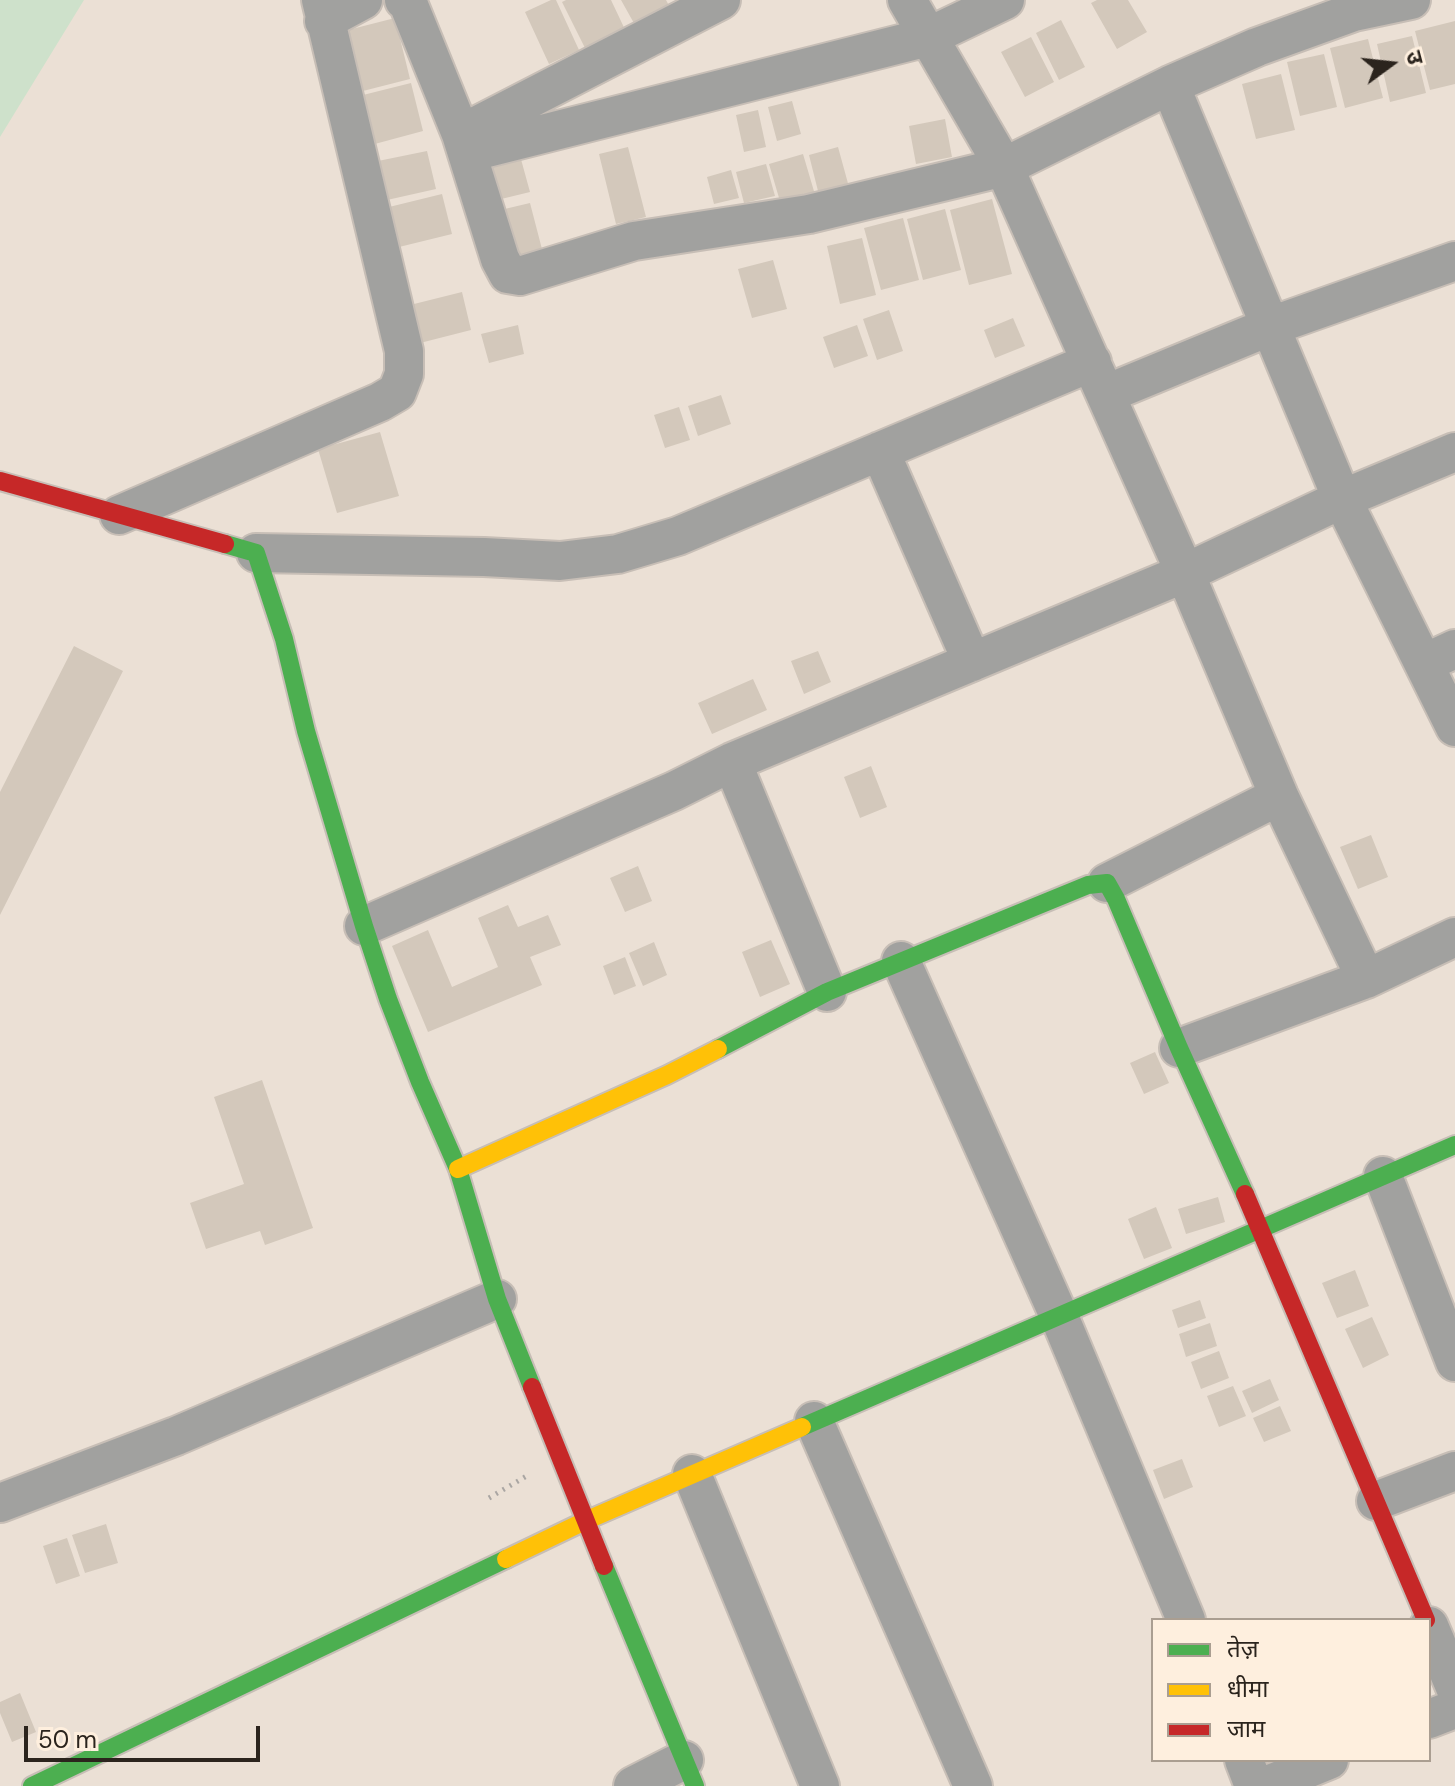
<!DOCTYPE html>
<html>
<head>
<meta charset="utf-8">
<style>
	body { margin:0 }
	#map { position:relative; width:1455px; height:1786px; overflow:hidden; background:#ebe0d5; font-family:"DM Sans","Noto Sans Devanagari",sans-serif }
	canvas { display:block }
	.legend { position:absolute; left:1151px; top:1618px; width:280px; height:144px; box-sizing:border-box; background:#feefde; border:2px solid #aa9e91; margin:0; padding:10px 14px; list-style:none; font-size:24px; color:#2b241d }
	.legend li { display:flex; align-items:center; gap:16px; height:40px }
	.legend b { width:40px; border:2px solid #aa9e91 }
	.north { position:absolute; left:1351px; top:24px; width:80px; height:80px; -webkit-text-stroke:6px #feefde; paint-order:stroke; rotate:75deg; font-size:22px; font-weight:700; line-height:32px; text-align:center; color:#2b241d }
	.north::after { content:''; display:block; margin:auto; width:28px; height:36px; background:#2b241d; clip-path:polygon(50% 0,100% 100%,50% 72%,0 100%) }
	.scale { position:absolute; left:24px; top:1726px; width:236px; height:36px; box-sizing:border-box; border:4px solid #2b241d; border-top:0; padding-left:10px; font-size:24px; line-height:28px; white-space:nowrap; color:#2b241d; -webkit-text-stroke:6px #feefde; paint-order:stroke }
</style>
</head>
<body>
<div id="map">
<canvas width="1455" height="1786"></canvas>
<ul class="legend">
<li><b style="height:10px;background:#4caf50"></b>तेज़</li>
<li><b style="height:10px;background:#ffc107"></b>धीमा</li>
<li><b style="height:10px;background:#c62828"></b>जाम</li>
</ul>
<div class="north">उ</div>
<div class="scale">50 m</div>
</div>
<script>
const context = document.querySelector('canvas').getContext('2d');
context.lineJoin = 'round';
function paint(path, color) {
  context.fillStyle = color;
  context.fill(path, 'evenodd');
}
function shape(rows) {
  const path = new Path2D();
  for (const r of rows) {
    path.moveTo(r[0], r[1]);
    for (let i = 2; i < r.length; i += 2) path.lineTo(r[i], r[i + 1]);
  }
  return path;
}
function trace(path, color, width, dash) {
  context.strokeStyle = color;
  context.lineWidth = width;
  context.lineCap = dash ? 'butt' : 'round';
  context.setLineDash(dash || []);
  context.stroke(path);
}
const green = shape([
	[0,0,84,0,0,137]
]);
const building = shape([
	[551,0,556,0,579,50,549,64,525,12],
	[566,0,611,0,629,38,590,58,562,2],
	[621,0,666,0,674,15,640,34],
	[1097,0,1128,0,1147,32,1117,49,1091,3],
	[395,18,410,79,359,92,344,31],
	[1061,20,1085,67,1059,80,1036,33],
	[1455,21,1455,84,1430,90,1415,31],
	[1412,36,1426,93,1390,102,1377,44],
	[1031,37,1054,82,1025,97,1001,52],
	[1368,39,1383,98,1345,108,1330,48],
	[1324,54,1337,107,1300,116,1287,62],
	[1281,74,1295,130,1256,139,1242,84],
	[411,83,423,131,371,145,359,96],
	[792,101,801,134,777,141,768,107],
	[758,110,766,147,744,152,736,115],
	[945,119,952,157,916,164,909,126],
	[628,147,646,217,616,224,599,154],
	[838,147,849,187,819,195,809,155],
	[427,151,436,189,387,200,378,161],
	[519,152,530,192,493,201,482,161],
	[803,154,816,198,782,208,769,164],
	[766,164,775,196,744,203,736,172],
	[731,170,739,198,714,204,707,177],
	[442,194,452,234,395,248,385,208],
	[992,199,1012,274,969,285,950,210],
	[530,203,543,253,505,262,492,212],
	[945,209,961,270,923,280,907,219],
	[903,218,919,280,881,290,864,228],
	[862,238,876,295,840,304,827,246],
	[773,260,787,309,752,318,738,269],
	[462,292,471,330,420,343,410,305],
	[889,310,903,351,877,360,863,319],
	[1013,318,1025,346,995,358,984,330],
	[518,325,524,354,489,363,481,334],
	[857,325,868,356,834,368,823,337],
	[721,395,731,424,698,436,688,406],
	[679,407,690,440,665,448,654,415],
	[380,432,399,496,337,513,318,449],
	[74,646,123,671,0,915,0,792],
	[818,651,831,682,804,694,791,661],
	[753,679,767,710,712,734,698,703],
	[871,766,887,807,860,818,844,777],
	[1371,835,1388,877,1358,889,1340,847],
	[638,866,652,901,625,912,610,878],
	[508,905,518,927,548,915,561,945,530,957,542,985,428,1032,392,946,428,930,452,987,498,967,478,918],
	[771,940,790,984,760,997,742,952],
	[654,942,667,975,643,986,629,953],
	[625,957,636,986,614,995,603,966],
	[1155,1052,1169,1083,1144,1094,1130,1063],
	[262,1080,313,1228,265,1245,260,1231,206,1249,190,1203,244,1184,214,1097],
	[1218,1197,1225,1222,1186,1234,1178,1209],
	[1156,1207,1172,1248,1144,1259,1128,1219],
	[1355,1270,1369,1306,1337,1318,1322,1283],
	[1200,1300,1206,1318,1178,1328,1172,1310],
	[1372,1317,1389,1355,1363,1368,1345,1329],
	[1210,1323,1217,1346,1186,1357,1179,1334],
	[1219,1351,1229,1378,1201,1389,1191,1362],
	[1270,1379,1279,1400,1252,1413,1242,1391],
	[1233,1386,1246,1416,1219,1427,1207,1396],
	[1280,1406,1291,1431,1264,1442,1253,1418],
	[1182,1459,1193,1487,1164,1499,1153,1470],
	[106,1524,118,1563,85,1573,72,1535],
	[67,1538,80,1576,56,1584,43,1546],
	[20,1693,36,1732,12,1742,0,1713,0,1702]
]);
const path = shape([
	[489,1498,530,1474]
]);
const street = shape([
	[404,0,408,3,461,134,500,259,508,274,520,276,634,241,809,214,1004,167,1170,85,1257,47,1354,12,1411,0],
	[907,0,1004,167,1185,573,1279,796,1366,979],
	[324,21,363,0],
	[1170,85,1342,499,1455,727],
	[461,134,721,0],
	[467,153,928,37,1005,0],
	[1106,394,1271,326,1455,261],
	[880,451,972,662],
	[119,515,380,402,397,392,404,374,404,351,321,0],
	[256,553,484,557,560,561,618,554,678,536,1092,362],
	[1425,663,1455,649],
	[732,762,827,992],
	[1107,883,1279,796],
	[364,926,674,791,732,762,1185,573,1342,499,1455,452],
	[901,961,1059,1316,1186,1620],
	[1179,1048,1366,979,1455,937],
	[1383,1176,1455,1362],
	[814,1421,973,1786],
	[692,1474,820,1786],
	[1376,1501,1455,1471],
	[0,1503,176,1436,497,1299],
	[1429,1626,1455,1687],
	[1429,1719,1455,1709],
	[1244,1760,1254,1786],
	[633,1786,684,1760],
	[1265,1786,1329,1760]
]);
const fast = shape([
	[225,544,256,553,284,639,306,731,364,926,388,999,420,1082,458,1169,497,1299,532,1387],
	[718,1049,827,992,1088,885,1107,883,1116,899,1179,1048,1245,1194],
	[802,1427,1455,1145],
	[604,1566,695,1786],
	[32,1786,506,1559]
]);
const slow = shape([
	[458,1169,667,1075,718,1049],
	[506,1559,585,1521,802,1427]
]);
const jam = shape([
	[0,481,225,544],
	[1245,1194,1426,1620],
	[532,1387,604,1566]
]);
paint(green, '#cee1cb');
paint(building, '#d3c8bb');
trace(street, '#c7beb6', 42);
trace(fast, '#c7beb6', 22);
trace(slow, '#c7beb6', 22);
trace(jam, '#c7beb6', 22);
trace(path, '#aaa6a3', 5, [2, 6]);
trace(street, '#a1a19f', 38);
trace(fast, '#4caf50', 18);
trace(slow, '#ffc107', 18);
trace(jam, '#c62828', 18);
</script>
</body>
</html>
